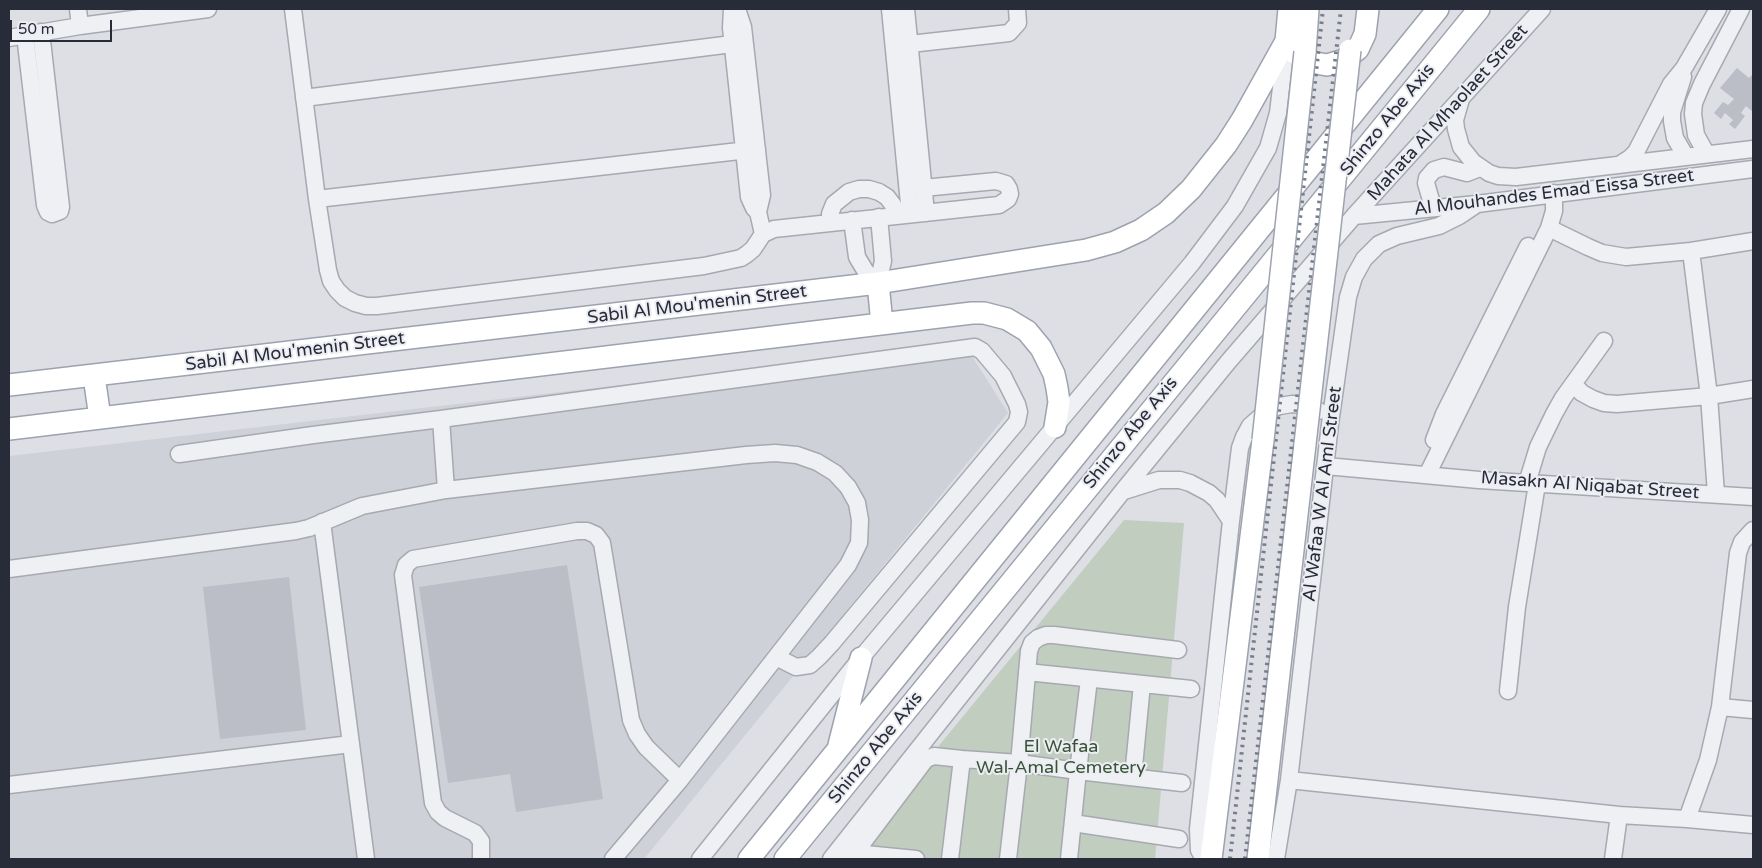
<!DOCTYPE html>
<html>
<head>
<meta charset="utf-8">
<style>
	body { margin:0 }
	#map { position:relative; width:1762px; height:868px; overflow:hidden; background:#dddfe5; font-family:"Varela Round",sans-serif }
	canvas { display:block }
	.frame { position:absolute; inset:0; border:10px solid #282c39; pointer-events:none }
	.scale { position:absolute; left:10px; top:20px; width:102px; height:22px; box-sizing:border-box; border:2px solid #282c39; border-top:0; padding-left:6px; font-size:15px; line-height:18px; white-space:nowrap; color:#282c39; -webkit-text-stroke:4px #ecedf3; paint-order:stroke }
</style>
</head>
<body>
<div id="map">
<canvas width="1762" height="868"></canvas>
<div class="frame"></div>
<div class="scale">50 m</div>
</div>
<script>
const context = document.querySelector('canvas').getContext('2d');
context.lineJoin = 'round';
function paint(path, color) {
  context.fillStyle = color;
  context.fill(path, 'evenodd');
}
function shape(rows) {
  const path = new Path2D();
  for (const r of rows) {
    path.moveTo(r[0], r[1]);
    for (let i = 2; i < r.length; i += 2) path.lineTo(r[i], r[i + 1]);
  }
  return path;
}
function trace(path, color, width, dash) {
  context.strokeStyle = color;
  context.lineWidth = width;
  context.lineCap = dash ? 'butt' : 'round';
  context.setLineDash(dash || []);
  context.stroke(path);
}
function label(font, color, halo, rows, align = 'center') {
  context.font = font + ' "Varela Round",sans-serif';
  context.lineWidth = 4;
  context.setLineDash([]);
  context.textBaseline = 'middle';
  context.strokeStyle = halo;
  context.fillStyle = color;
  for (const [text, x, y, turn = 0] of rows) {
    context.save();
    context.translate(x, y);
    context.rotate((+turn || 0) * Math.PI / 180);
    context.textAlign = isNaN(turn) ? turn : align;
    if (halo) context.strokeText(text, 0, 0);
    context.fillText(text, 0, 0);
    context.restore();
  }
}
const built = shape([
	[965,345,1008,413,644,859,9,859,9,456]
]);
const green = shape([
	[1124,520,1184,523,1155,859,846,859]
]);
const building = shape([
	[1737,68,1749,78,1753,74,1753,112,1746,106,1741,113,1745,116,1735,129,1729,124,1733,120,1725,113,1721,119,1714,113,1723,102,1728,105,1734,99,1720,88],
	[567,565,603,799,516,812,510,774,448,783,419,587],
	[289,577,306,730,220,739,203,587]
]);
const minor = shape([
	[78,9,80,26],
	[293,9,317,199,328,270,331,281,337,290,345,298,355,303,366,306,377,306,704,266,741,258,747,254,753,249,763,234,774,229,999,205,1008,199,1010,194,1009,189,1006,184,996,181,923,188],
	[732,9,731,28,749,197,754,208,758,212,763,234],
	[737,9,743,27,762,195,758,212],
	[890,9,910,214],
	[906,9,926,213],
	[25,35,45,205,48,212,52,214,60,211,61,207,41,32],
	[9,38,80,26,208,9],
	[901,45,1009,33,1018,23,1017,9],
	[1683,77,1672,112,1672,121,1675,138,1686,157],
	[304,98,732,44],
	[1461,99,1455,120,1456,129,1461,147,1473,162,1489,173,1498,176,1516,177,1753,149],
	[1706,153,1696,135,1693,114,1694,103,1702,84,1741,9],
	[1619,165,1630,158,1636,152,1671,84,1684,68,1718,9],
	[317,199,757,149],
	[1433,207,1426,183,1427,178,1434,170,1444,167,1467,173,1480,168],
	[1354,216,1477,204,1753,169],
	[852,220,857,257,866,272,878,283,883,261,879,217],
	[830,223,830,214,834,204,849,192,859,189,869,189,879,192,887,197,893,205,896,216],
	[1549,228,1588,247,1602,253,1626,257,1691,251,1753,241],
	[1691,251,1709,396,1716,494],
	[1573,384,1582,393,1593,399,1604,403,1617,404,1709,396,1753,389],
	[1434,440,1444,414,1528,246],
	[179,454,313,435,441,419],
	[1326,466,1479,480,1753,497],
	[1427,475,1549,228,1554,211,1554,193],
	[1527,483,1538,447,1554,414,1563,398,1604,341],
	[446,490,441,419,975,347,982,351,1003,376,1017,404,1019,412,1017,422,832,643,819,657,810,665,796,667,776,657],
	[1124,491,1159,480,1180,480,1190,483,1209,493,1217,500,1231,521,1198,829,1199,850,1204,859],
	[1231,521,1240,448,1244,437,1250,426,1268,410,1280,406,1292,404,1304,405,1319,411],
	[322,522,366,859],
	[9,569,296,531,309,528,362,506,446,490,746,455,775,453,797,455,817,462,835,473,848,487,857,503,860,520,859,543,848,565,680,780,613,859],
	[1027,672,1191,689],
	[1508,691,1517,607,1537,484],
	[1720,707,1753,710],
	[1133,777,1142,684],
	[1289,780,1619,815,1687,819,1753,825],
	[9,785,351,744],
	[1687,819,1708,760,1720,707,1738,553,1742,542,1753,530],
	[1073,823,1179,839],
	[855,853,926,759,934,756,962,759],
	[481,859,481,841,475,833,445,818,438,812,433,803,403,575,406,565,413,559,577,531,587,531,596,535,602,543,631,720,637,734,646,747,680,780],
	[700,859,861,658,1192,263,1235,206,1268,148,1278,113,1286,46],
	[831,859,1122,492,1228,362,1354,216,1542,9],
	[850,859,855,853,916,859],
	[950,859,962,759,1019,763,1029,651,1032,643,1038,638,1046,635,1054,635,1178,650],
	[1008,859,1019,763,1078,771,1089,679],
	[1069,859,1078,771,1182,783],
	[1276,859,1289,780,1330,424,1345,318,1348,297,1354,277,1364,259,1379,244,1397,236,1439,226,1459,216,1477,204],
	[1613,859,1619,815]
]);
const major = shape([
	[1289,9,1286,41,1295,53,1310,62,1327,65,1344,60,1358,49,1365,34,1368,9],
	[1305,52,1308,9],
	[878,283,882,324],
	[94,376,100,418],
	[9,385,878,283,1086,250,1115,242,1141,230,1166,213,1191,189,1226,145,1242,120,1286,41],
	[9,429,972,313,984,313,1007,319,1027,331,1041,348,1054,374,1057,388,1059,402,1055,427],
	[839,745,861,658],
	[749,859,1438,9],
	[785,859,1479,9],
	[1211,859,1263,440],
	[1258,859,1305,444]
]);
const rail = shape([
	[1230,859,1323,9],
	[1245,859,1341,9]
]);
const majorBridge = shape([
	[1263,440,1305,52],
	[1305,444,1350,50]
]);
const streetNames = [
	["Mahata Al Mhaolaet Street",1448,113,-48],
	["Shinzo Abe Axis",1388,120,-51],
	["Al Mouhandes Emad Eissa Street",1554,193,-7],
	["Sabil Al Mou'menin Street",697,305,-7],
	["Sabil Al Mou'menin Street",295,352,-7],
	["Shinzo Abe Axis",1131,433,-51],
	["Masakn Al Niqabat Street",1590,486,4],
	["Al Wafaa W Al Aml Street",1323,494,-83],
	["Shinzo Abe Axis",876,748,-51]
];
const parkNames = [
	["El Wafaa",1061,747],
	["Wal-Amal Cemetery",1061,768]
];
paint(built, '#cfd1d9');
paint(green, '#c0cdbf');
paint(building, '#bbbdc7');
trace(minor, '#a7a9b1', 19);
trace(major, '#9da2af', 24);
trace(minor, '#eff0f4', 16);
trace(major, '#fff', 21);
trace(rail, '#787d8c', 4, [2.5, 5]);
trace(majorBridge, '#9da2af', 24, []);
trace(majorBridge, '#fff', 21);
label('18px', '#282c39', '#ecedf3', streetNames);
label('18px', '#385337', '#ecedf3', parkNames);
</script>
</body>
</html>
